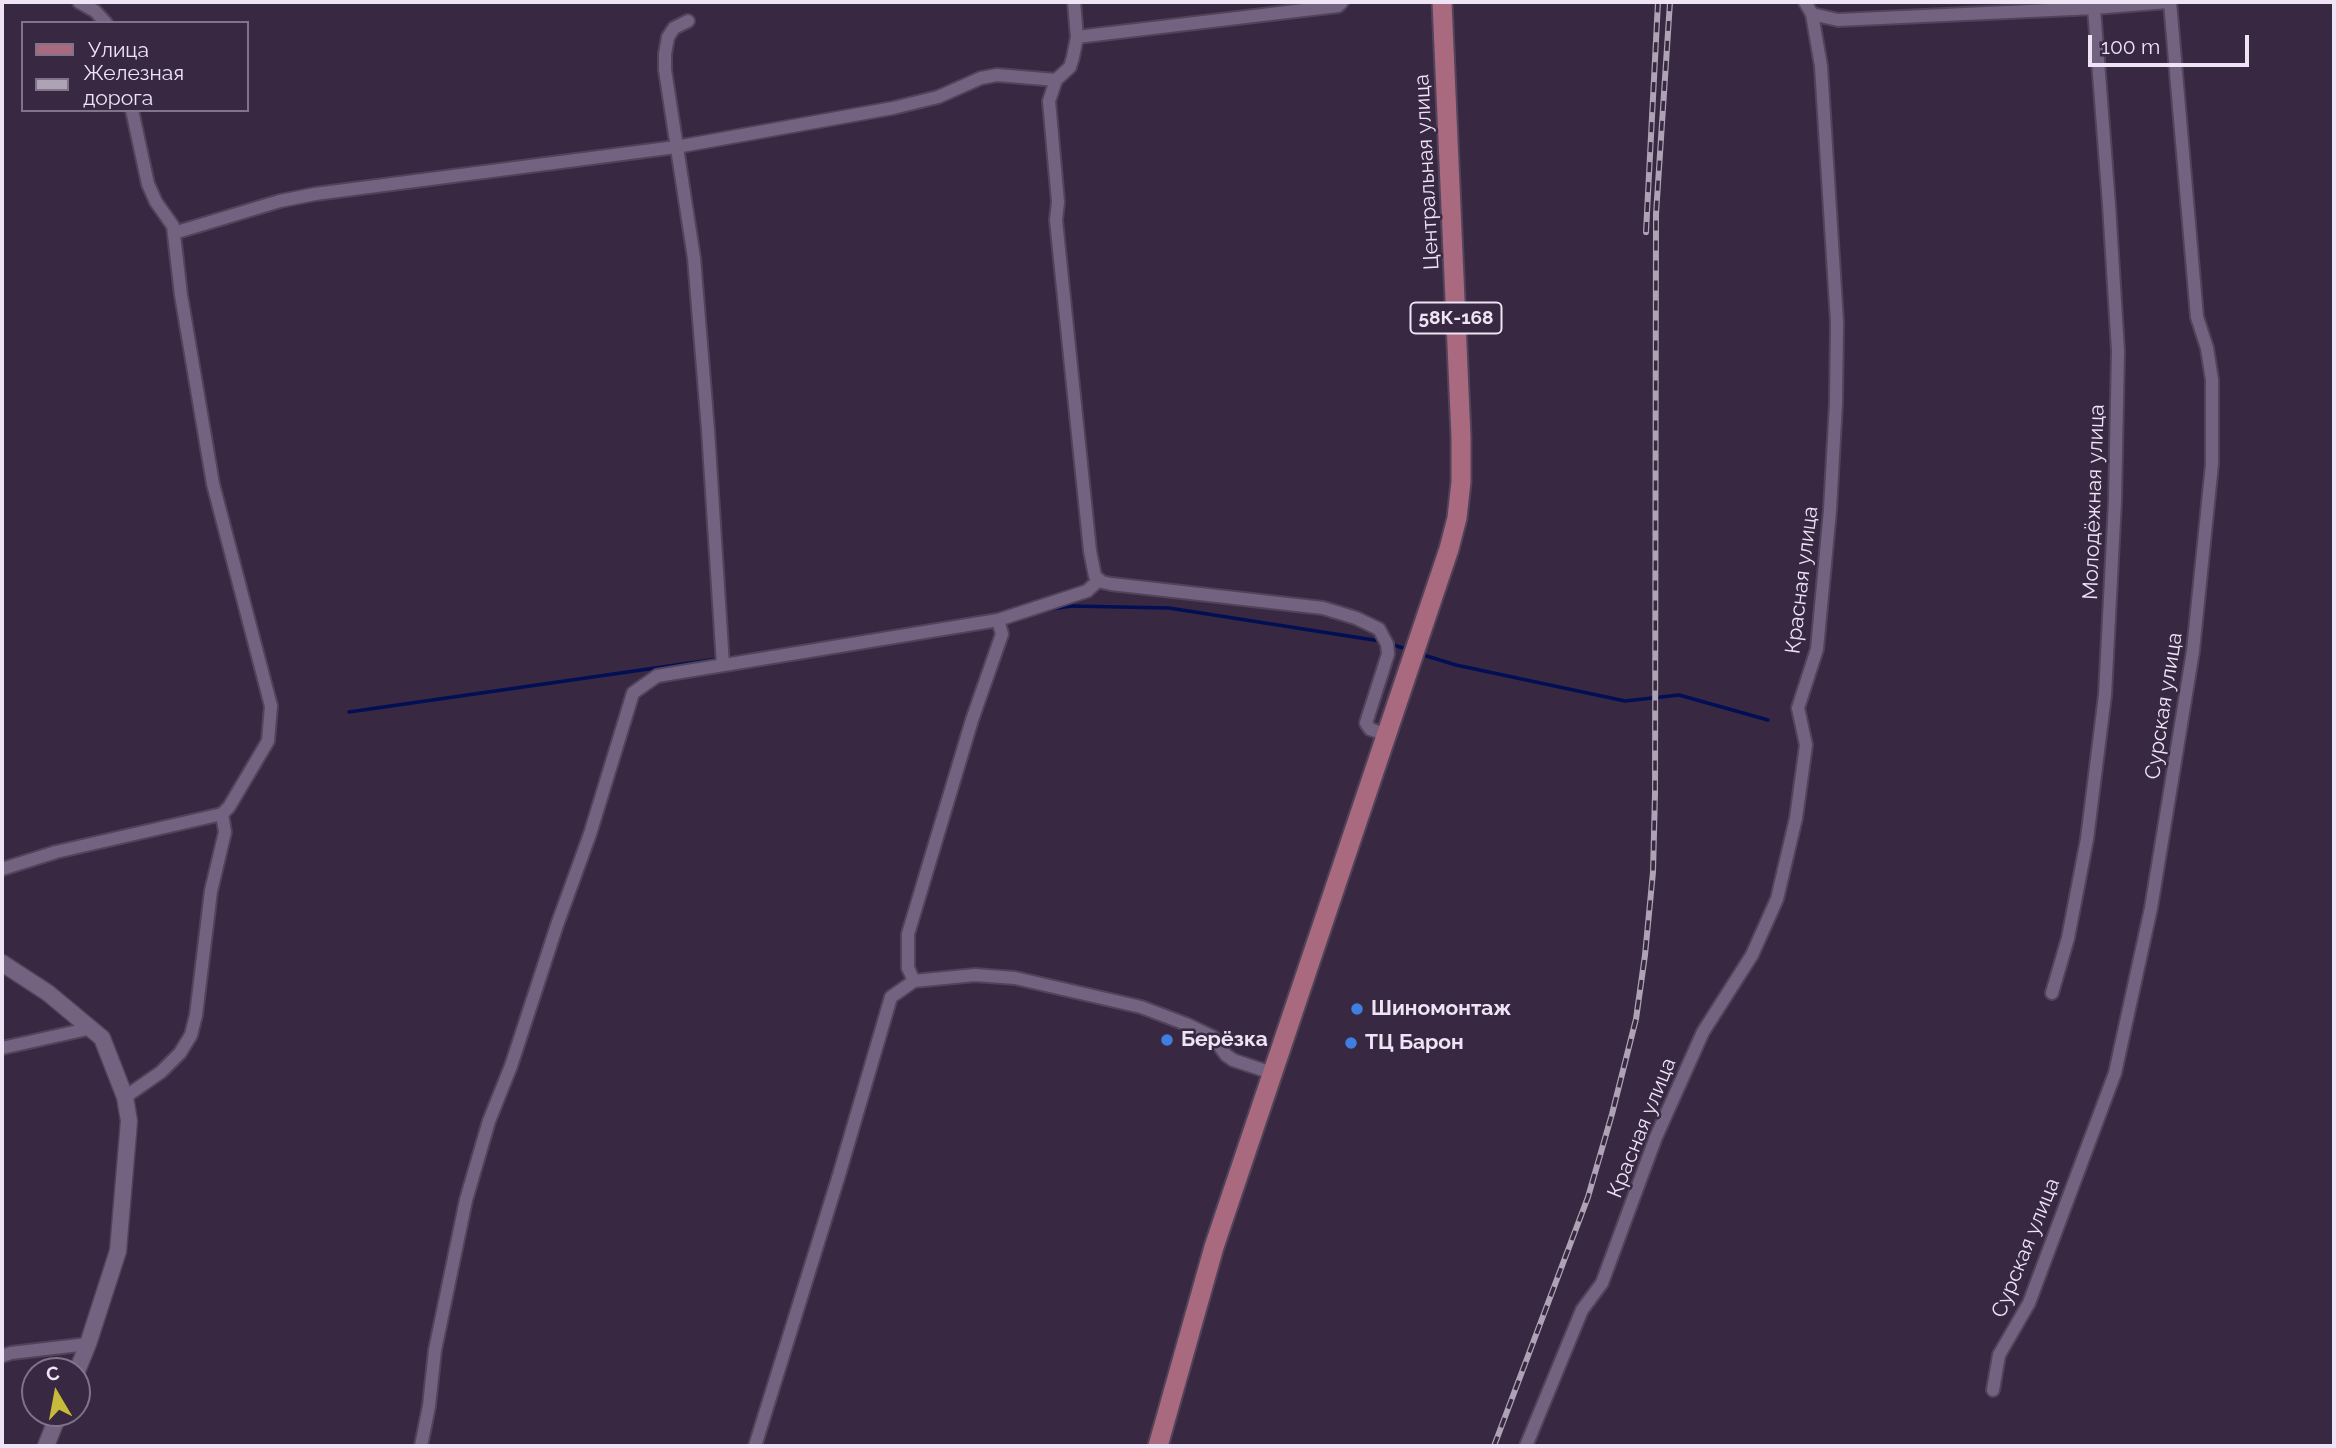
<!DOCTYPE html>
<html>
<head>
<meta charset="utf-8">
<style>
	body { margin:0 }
	#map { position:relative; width:2336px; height:1448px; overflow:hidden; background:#382841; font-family:Raleway,sans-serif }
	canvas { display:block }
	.frame { position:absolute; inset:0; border:4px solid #eee4f5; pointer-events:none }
	.legend { position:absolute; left:21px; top:21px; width:228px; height:91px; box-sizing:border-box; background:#382841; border:2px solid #817389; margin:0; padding:9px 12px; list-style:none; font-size:21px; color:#eee4f5 }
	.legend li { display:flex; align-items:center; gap:14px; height:35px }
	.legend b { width:35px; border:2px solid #817389 }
	.north { position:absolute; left:21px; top:1357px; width:70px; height:70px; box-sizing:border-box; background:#382841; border:2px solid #817389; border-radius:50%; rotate:350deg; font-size:19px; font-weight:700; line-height:28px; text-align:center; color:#eee4f5 }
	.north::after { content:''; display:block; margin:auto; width:24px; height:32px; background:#c8bb3b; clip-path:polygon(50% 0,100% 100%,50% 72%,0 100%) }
	.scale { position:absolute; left:2088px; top:35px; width:161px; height:32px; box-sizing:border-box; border:4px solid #eee4f5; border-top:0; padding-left:9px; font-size:21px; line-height:24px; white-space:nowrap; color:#eee4f5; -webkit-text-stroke:5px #382841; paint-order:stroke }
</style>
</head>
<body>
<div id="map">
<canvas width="2336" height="1448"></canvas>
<div class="frame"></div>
<ul class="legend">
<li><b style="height:9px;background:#a9697e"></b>Улица</li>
<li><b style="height:9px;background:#aea2b5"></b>Железная дорога</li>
</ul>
<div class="north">С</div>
<div class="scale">100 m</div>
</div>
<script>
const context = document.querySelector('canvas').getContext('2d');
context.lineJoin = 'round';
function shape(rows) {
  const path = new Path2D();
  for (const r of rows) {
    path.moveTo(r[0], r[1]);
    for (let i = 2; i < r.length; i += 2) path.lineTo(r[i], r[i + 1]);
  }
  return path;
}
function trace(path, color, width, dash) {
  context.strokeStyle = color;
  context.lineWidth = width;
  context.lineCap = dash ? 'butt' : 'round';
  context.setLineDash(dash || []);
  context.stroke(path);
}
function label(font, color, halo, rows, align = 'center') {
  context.font = font + ' Raleway,sans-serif';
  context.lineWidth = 5;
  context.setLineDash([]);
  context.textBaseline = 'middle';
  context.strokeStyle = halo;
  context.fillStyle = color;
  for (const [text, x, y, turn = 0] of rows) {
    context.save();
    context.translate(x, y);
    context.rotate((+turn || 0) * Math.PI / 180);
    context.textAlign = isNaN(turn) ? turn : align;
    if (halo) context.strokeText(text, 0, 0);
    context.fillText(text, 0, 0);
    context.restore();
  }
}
const stream = shape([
	[1051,609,1071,606,1169,608,1380,641],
	[1390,644,1410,650],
	[1420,654,1456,665,1625,701,1679,695,1768,720],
	[726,658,749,655],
	[349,712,718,659]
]);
const minor = shape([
	[79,2,95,11,106,23],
	[1074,2,1077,37,1073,57,1070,67,1056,80,1049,101,1058,202,1056,220,1090,551,1095,576,1102,582,1111,584,1323,608,1356,618,1379,629,1387,644,1388,654,1366,723,1370,729,1387,735],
	[1812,14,1838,20,2094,8,2168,2],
	[688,21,674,28,668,37,665,54,665,70,694,258,708,430,723,665],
	[1077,37,1338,6,1342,2],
	[174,233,280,201,315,194,676,147,893,108,938,97,981,78,997,75,1056,80],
	[998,620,1002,634,972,720,908,934,908,968,914,981,975,975,1015,978,1141,1007,1186,1024,1213,1037,1226,1055,1233,1060,1272,1073],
	[2,869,56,852,222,814,229,807,268,741,271,706,213,484,181,295,173,226,156,202,148,184,132,110],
	[2052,993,2068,938,2087,839,2105,695,2115,501,2118,351,2109,205,2094,8],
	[2,1048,92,1028],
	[125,1097,161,1072,180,1053,191,1035,196,1015,211,891,225,832,222,814],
	[2,1356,11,1353,88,1344],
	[1993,1390,1999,1355,2029,1303,2115,1073,2151,908,2193,651,2212,464,2212,380,2207,348,2197,317,2170,2],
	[421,1446,429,1406,435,1350,466,1200,489,1121,511,1066,557,925,590,834,633,693,657,676,998,620,1087,591,1099,580],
	[755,1446,839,1175,891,997,914,981],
	[1526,1446,1582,1310,1602,1283,1656,1137,1703,1032,1752,955,1777,899,1796,818,1806,745,1798,708,1817,649,1830,510,1836,403,1837,322,1821,66,1812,14,1805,2]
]);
const tertiary = shape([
	[2,963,48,993,102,1038,125,1097,129,1121,118,1251,88,1344,77,1371],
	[46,1446,59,1413]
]);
const primary = shape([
	[1158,1446,1214,1247,1449,549,1457,518,1461,482,1461,437,1442,2]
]);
const rail = shape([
	[1646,232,1658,2],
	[1494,1446,1588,1197,1612,1114,1636,1019,1645,955,1653,872,1655,794,1656,214,1670,2]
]);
const markers = [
	[1357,1009,7,"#3f7fe0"],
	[1167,1040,7,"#3f7fe0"],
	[1351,1043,7,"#3f7fe0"]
];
const shields = [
	[1456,318,91]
];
const shieldNames = [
	["58К-168",1456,318]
];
const streetNames = [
	["Центральная улица",1427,172,-93],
	["Молодёжная улица",2094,502,-88],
	["Красная улица",1802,580,-83],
	["Сурская улица",2164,706,-81],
	["Красная улица",1642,1128,-68],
	["Сурская улица",2026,1248,-68]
];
const poiNames = [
	["Шиномонтаж",1371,1009],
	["Берёзка",1181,1040],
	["ТЦ Барон",1365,1043]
];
trace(stream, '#020f55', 3.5);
trace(minor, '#514359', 16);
trace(tertiary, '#514359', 19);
trace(primary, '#514359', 23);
trace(minor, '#746380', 12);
trace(tertiary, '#746380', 16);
trace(primary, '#a9697e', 19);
trace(rail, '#aea2b5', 6);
trace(rail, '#382841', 3.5, [10]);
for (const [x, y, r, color] of markers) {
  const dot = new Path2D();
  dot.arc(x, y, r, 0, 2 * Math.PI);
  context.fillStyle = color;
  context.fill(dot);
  trace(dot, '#382841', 2.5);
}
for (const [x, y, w] of shields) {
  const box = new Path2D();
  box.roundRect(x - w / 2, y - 15.5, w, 31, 5);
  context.fillStyle = '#382841';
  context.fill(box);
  trace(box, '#eee4f5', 2);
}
label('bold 19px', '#eee4f5', null, shieldNames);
label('21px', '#eee4f5', '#382841', streetNames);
label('bold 21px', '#eee4f5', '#382841', poiNames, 'left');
</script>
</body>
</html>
